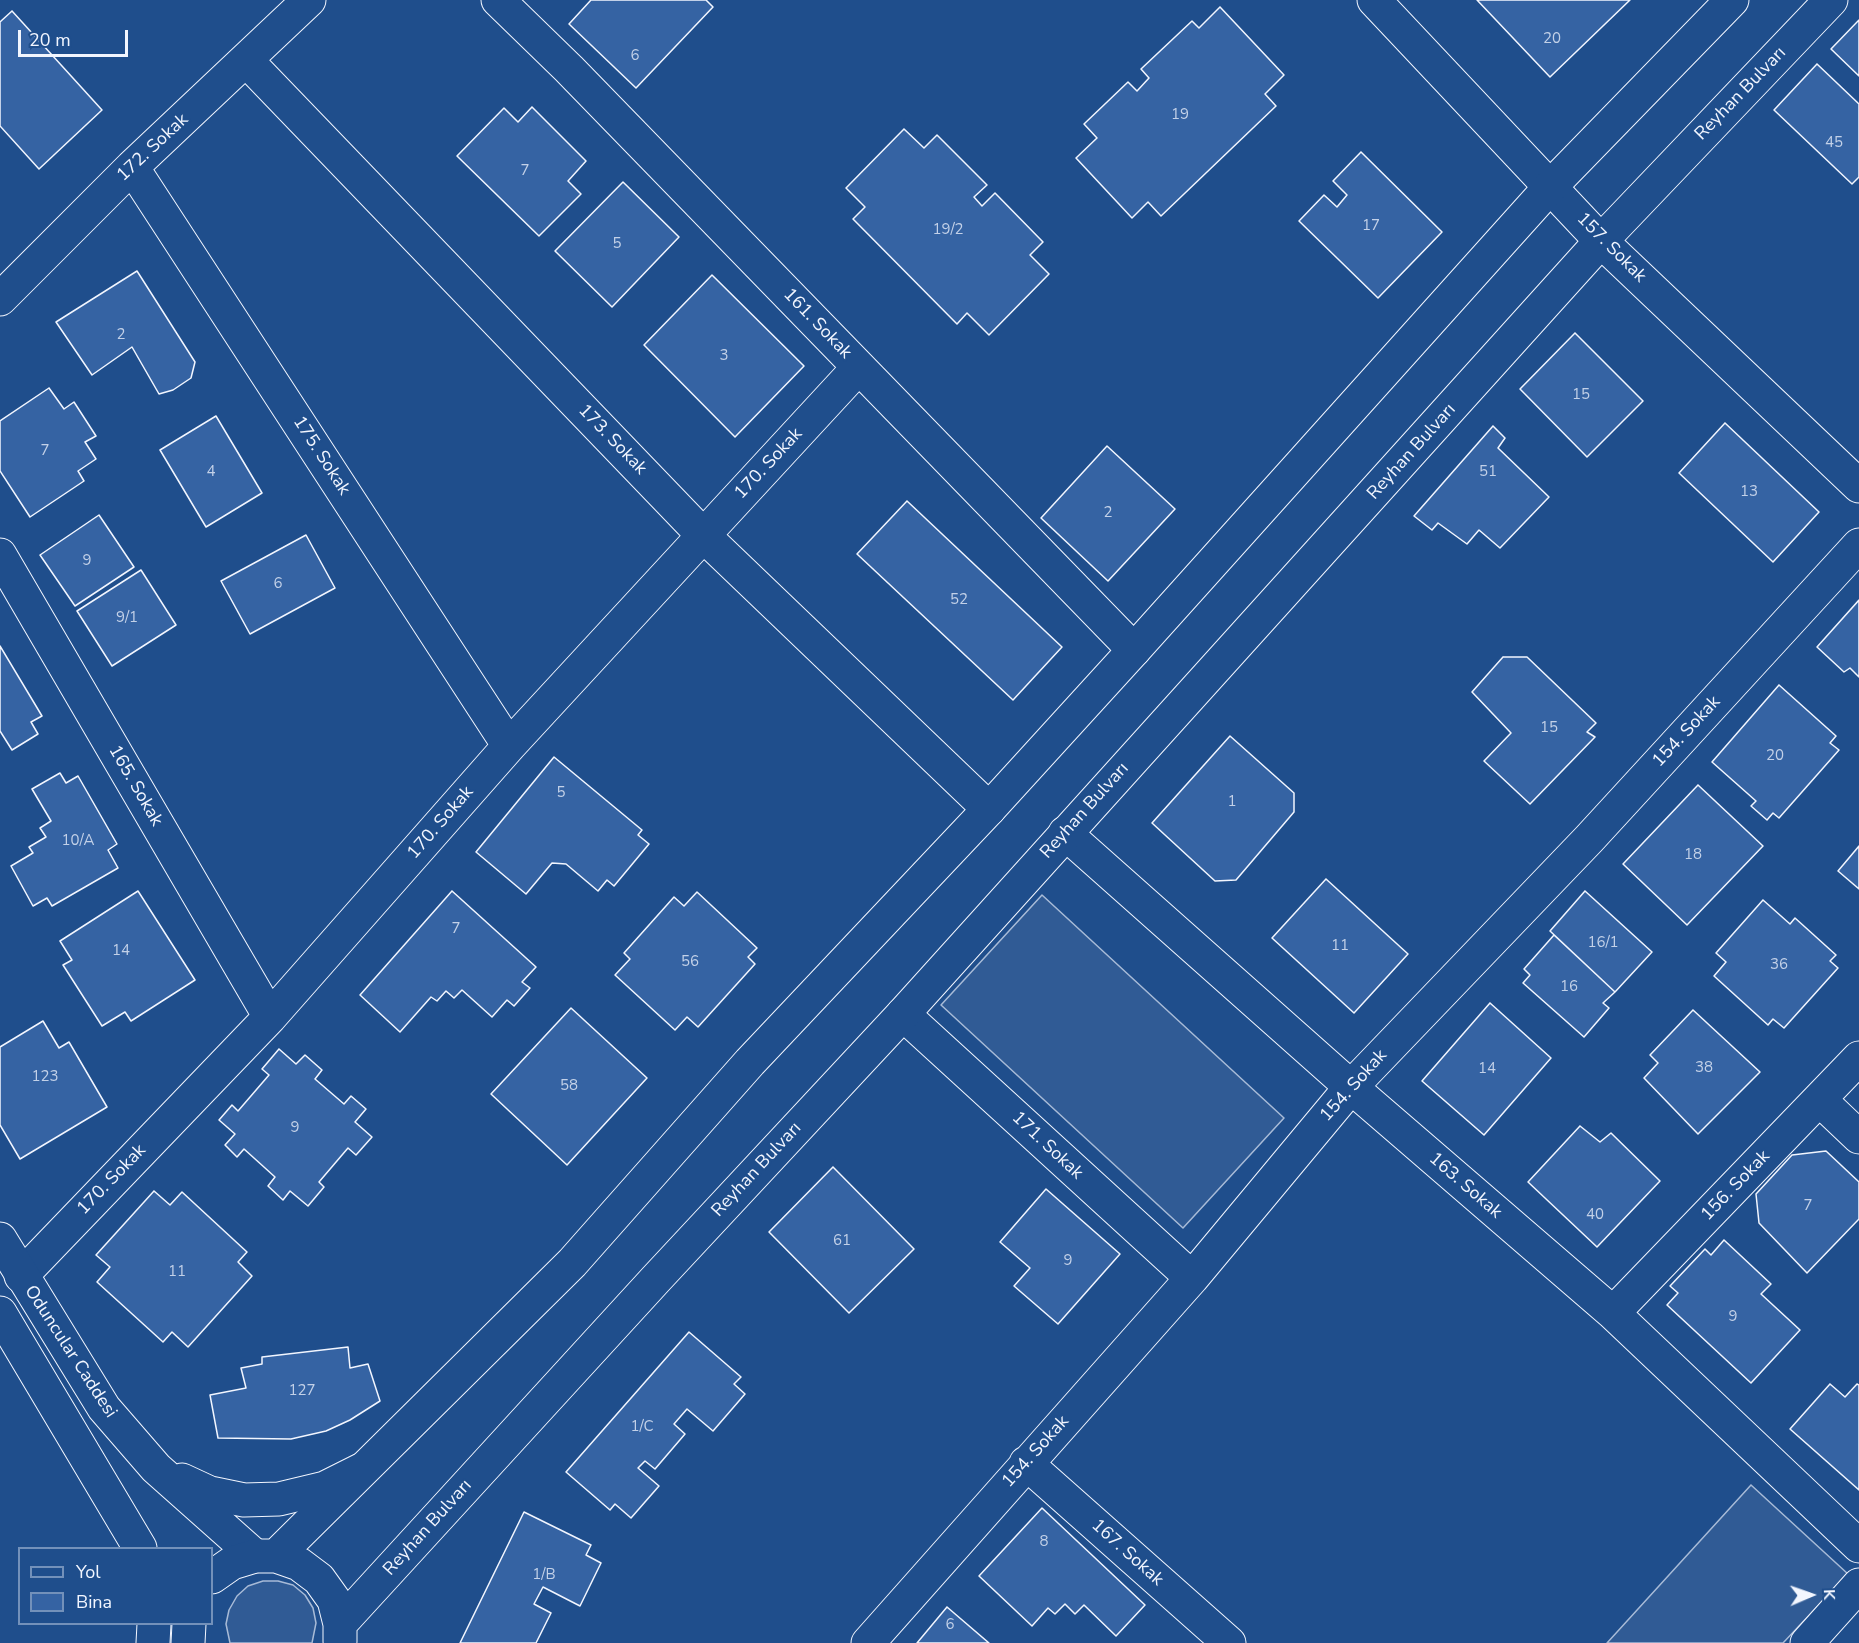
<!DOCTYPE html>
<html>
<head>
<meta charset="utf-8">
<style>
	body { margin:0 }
	#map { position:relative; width:1859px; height:1643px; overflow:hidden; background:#1f4e8c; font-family:"Nunito Sans",sans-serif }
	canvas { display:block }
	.legend { position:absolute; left:18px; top:1547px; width:195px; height:78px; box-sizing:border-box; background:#1f4e8c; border:2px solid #7391ba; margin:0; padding:8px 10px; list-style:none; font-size:18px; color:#f2f6ff }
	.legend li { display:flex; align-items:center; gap:12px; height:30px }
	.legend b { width:30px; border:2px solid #7391ba }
	.north { position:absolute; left:1781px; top:1565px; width:60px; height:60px; -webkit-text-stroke:4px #1f4e8c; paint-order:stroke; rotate:88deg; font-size:16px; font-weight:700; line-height:24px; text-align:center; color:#f2f6ff }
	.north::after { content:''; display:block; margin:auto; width:21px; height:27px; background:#f2f6ff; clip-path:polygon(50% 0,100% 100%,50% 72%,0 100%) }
	.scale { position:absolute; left:18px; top:30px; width:110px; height:27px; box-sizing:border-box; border:3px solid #f2f6ff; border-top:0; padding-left:8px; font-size:18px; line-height:21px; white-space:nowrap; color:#f2f6ff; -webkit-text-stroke:4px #1f4e8c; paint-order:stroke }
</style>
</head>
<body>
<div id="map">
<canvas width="1859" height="1643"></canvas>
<ul class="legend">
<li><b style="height:8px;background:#1f4e8c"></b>Yol</li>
<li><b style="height:16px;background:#3563a3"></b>Bina</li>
</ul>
<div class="north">K</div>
<div class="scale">20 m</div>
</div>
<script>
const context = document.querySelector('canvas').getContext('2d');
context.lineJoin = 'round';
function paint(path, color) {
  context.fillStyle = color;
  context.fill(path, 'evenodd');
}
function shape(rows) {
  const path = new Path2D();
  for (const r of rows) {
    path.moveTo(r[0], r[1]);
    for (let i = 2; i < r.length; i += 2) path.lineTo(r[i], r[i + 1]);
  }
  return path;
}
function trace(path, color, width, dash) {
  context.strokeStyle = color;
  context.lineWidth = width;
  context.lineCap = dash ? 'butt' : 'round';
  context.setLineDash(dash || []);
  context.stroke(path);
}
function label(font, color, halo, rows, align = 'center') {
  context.font = font + ' "Nunito Sans",sans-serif';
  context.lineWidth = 4.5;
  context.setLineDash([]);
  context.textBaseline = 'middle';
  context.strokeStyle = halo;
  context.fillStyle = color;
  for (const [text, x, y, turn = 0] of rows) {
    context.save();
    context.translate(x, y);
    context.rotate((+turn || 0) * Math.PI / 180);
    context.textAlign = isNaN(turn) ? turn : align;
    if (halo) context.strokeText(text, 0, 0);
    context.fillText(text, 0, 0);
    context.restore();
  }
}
const built = shape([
	[1042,895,1284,1118,1183,1228,941,1005,1042,895],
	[1751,1485,1848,1574,1783,1643,1607,1643,1751,1485],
	[263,1581,278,1581,293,1585,305,1595,313,1608,316,1623,312,1643,230,1643,226,1624,229,1610,237,1596,248,1586,263,1581]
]);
const building = shape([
	[591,0,706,0,713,7,636,88,569,24,591,0],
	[1477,0,1630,0,1550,77,1477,0],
	[1220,7,1284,75,1265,94,1276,106,1161,216,1148,202,1132,218,1076,158,1097,138,1084,124,1128,82,1137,91,1149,78,1141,69,1192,21,1199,28,1220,7],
	[12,11,102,110,39,169,0,126,0,22,12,11],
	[1859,20,1859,76,1831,49,1859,20],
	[1817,64,1859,104,1859,177,1852,184,1774,110,1817,64],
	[532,107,586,161,568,181,581,194,539,236,457,156,504,108,518,122,532,107],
	[904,129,924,148,937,135,987,185,974,197,982,206,995,193,1043,242,1030,255,1049,274,989,335,967,313,957,324,853,219,865,207,846,188,904,129],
	[1361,152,1442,232,1378,298,1299,221,1324,195,1337,207,1347,195,1333,181,1361,152],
	[623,182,679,237,612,307,555,251,623,182],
	[137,271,195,362,191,378,173,390,159,394,132,347,92,375,56,322,137,271],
	[712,275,804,366,735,437,644,345,712,275],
	[1575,333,1643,401,1587,457,1520,389,1575,333],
	[49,388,64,409,74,402,96,436,85,442,96,459,78,471,84,481,30,517,0,471,0,421,49,388],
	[216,416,262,493,206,527,160,450,216,416],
	[1725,423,1819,512,1773,562,1679,473,1725,423],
	[1493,426,1505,438,1498,448,1549,497,1500,548,1479,530,1467,544,1438,523,1432,530,1414,516,1493,426],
	[1107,446,1175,509,1108,581,1041,518,1107,446],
	[907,501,1062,647,1013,700,857,554,907,501],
	[99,515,134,567,75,606,40,555,99,515],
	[306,535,335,588,250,634,221,581,306,535],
	[141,570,176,625,112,666,77,611,141,570],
	[1859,600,1859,677,1850,668,1844,672,1817,647,1859,600],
	[0,646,42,716,31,722,38,734,12,750,0,731,0,646],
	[1503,657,1527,657,1596,723,1587,732,1595,737,1530,804,1484,761,1511,733,1472,692,1503,657],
	[1779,685,1836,736,1830,743,1839,750,1779,818,1773,813,1767,820,1751,806,1756,801,1712,762,1779,685],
	[1230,736,1294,793,1294,812,1236,880,1215,881,1152,823,1230,736],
	[554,757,642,830,638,835,649,844,614,886,607,880,598,891,566,864,552,863,526,894,476,852,554,757],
	[60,773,66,783,78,776,117,844,108,850,118,868,52,906,47,898,33,906,11,866,33,853,29,847,46,837,40,828,51,821,32,789,60,773],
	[1698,785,1763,846,1687,925,1623,864,1698,785],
	[1859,846,1859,889,1838,871,1859,846],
	[1326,879,1408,954,1354,1013,1272,938,1326,879],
	[138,891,195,980,131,1021,125,1012,102,1026,63,965,72,960,60,941,138,891],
	[452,891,536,967,522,982,530,988,514,1006,507,1000,492,1017,462,990,454,998,446,991,437,1001,431,997,400,1032,360,995,452,891],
	[1585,891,1652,952,1615,992,1550,931,1585,891],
	[697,892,757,948,748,957,755,964,698,1027,687,1017,675,1030,615,975,630,959,624,953,674,897,684,906,697,892],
	[1763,900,1790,924,1795,918,1836,955,1830,961,1838,968,1784,1028,1773,1019,1768,1025,1714,976,1726,962,1716,953,1763,900],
	[1554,935,1615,992,1603,1003,1609,1008,1584,1037,1523,983,1530,975,1524,969,1554,935],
	[1490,1003,1551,1058,1484,1135,1422,1081,1490,1003],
	[571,1008,647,1078,567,1165,491,1094,571,1008],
	[1693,1010,1760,1072,1698,1134,1644,1078,1658,1063,1650,1055,1693,1010],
	[43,1021,59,1048,69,1042,107,1107,20,1159,0,1125,0,1047,43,1021],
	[279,1049,296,1064,305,1055,322,1070,315,1079,344,1104,351,1096,366,1109,355,1122,372,1137,356,1155,348,1148,319,1182,324,1187,308,1206,290,1191,283,1200,268,1186,275,1177,244,1149,237,1157,225,1145,235,1134,219,1120,232,1105,238,1111,269,1075,262,1069,279,1049],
	[1580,1126,1600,1142,1611,1133,1660,1181,1597,1247,1528,1182,1580,1126],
	[1826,1151,1859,1182,1859,1219,1807,1273,1759,1223,1756,1194,1792,1155,1826,1151],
	[833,1167,914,1249,849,1313,769,1232,833,1167],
	[1046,1189,1120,1254,1058,1324,1014,1286,1030,1268,1000,1242,1046,1189],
	[154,1191,170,1205,182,1192,247,1252,238,1262,252,1276,188,1347,172,1332,163,1342,97,1282,110,1267,96,1255,154,1191],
	[1724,1240,1771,1284,1761,1294,1800,1330,1751,1383,1667,1305,1678,1293,1670,1286,1705,1249,1711,1255,1724,1240],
	[689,1332,741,1377,734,1384,745,1394,713,1431,687,1409,674,1424,685,1434,655,1469,645,1461,638,1468,659,1486,631,1518,615,1504,610,1510,566,1472,689,1332],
	[348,1347,350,1368,368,1364,380,1401,350,1420,326,1431,291,1439,218,1438,210,1395,246,1388,241,1368,262,1364,262,1357,348,1347],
	[1830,1384,1845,1397,1857,1384,1859,1385,1859,1490,1790,1429,1830,1384],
	[1042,1508,1145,1605,1116,1636,1084,1605,1075,1614,1065,1604,1055,1614,1048,1608,1032,1626,979,1576,1042,1508],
	[524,1512,591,1545,586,1555,601,1563,580,1606,543,1587,534,1604,551,1613,536,1643,460,1643,524,1512],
	[947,1607,989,1643,917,1643,947,1607]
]);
const minor = shape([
	[498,0,569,69,1134,650],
	[1374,0,1601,241,1859,486],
	[246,60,703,535,989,809],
	[132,167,509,746],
	[0,299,132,167,309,0],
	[0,555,270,1017],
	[1065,833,1351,1087,1613,1313,1859,1546],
	[903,1014,1192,1278],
	[1820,1100,1859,1137],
	[21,1276,270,1017,509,746,859,367],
	[1613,1313,1859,1058],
	[1026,1463,1229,1643],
	[868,1643,1192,1278,1351,1087,1589,839,1859,545],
	[1807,1643,1859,1585]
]);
const tertiary = shape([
	[0,1239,104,1408,156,1468,255,1556],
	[0,1313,140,1548],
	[182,1480,210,1493,244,1500,279,1499,325,1488,361,1470],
	[153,1643,154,1624]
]);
const secondary = shape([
	[276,1556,572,1263,750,1062,989,809,1134,650,1551,186,1732,0],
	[212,1577,232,1563,255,1556,276,1556,299,1564,319,1579,334,1600,340,1624,340,1641],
	[340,1624,656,1279,903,1014,1601,241,1831,0],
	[188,1643,189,1624]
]);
const numberNames = [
	["20",1552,39],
	["6",635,56],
	["19",1180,115],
	["45",1834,143],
	["7",525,171],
	["17",1371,226],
	["19/2",948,230],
	["5",617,244],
	["2",121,335],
	["3",724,356],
	["15",1581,395],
	["7",45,451],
	["4",211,472],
	["51",1488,472],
	["13",1749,492],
	["2",1108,513],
	["9",87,561],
	["6",278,584],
	["52",959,600],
	["9/1",127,618],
	["15",1549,728],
	["20",1775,756],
	["5",561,793],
	["1",1232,802],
	["10/A",78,841],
	["18",1693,855],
	["7",456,929],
	["16/1",1603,943],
	["11",1340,946],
	["14",121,951],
	["56",690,962],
	["36",1779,965],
	["16",1569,987],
	["38",1704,1068],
	["14",1487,1069],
	["123",45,1077],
	["58",569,1086],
	["9",295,1128],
	["7",1808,1206],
	["40",1595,1215],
	["61",842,1241],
	["9",1068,1261],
	["11",177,1272],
	["9",1733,1317],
	["127",302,1391],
	["1/C",642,1427],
	["8",1044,1542],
	["1/B",544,1575],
	["6",950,1625]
];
const streetNames = [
	["Reyhan Bulvarı",1741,94,-46],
	["172. Sokak",153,148,-43],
	["157. Sokak",1611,248,45],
	["161. Sokak",817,324,46],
	["173. Sokak",612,440,46],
	["Reyhan Bulvarı",1412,452,-48],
	["175. Sokak",321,456,57],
	["170. Sokak",769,464,-47],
	["154. Sokak",1687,732,-47],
	["165. Sokak",135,786,60],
	["Reyhan Bulvarı",1085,811,-48],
	["170. Sokak",441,823,-49],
	["154. Sokak",1354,1086,-48],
	["171. Sokak",1047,1146,43],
	["Reyhan Bulvarı",757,1170,-47],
	["170. Sokak",112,1180,-46],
	["163. Sokak",1465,1186,41],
	["156. Sokak",1736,1186,-46],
	["Oduncular Caddesi",70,1352,57],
	["154. Sokak",1036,1452,-48],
	["Reyhan Bulvarı",428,1528,-48],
	["167. Sokak",1127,1553,42]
];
paint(built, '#305b95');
trace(built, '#a8bbd7', 1.5);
paint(building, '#3563a3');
trace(building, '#f2f6ff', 1.5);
trace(minor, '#f2f6ff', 35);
trace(tertiary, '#f2f6ff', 35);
trace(secondary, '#f2f6ff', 35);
trace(minor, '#1f4e8c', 33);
trace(tertiary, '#1f4e8c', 33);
trace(secondary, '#1f4e8c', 33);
label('15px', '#c3d1e8', null, numberNames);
label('18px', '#f2f6ff', '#1f4e8c', streetNames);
</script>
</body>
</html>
